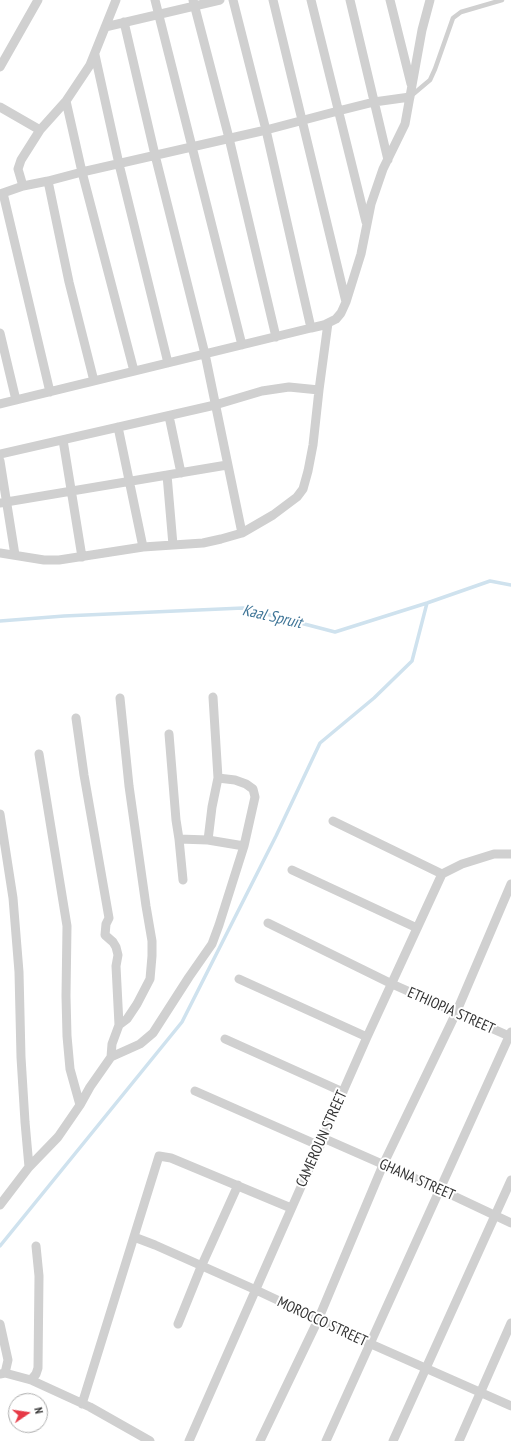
<!DOCTYPE html>
<html>
<head>
<meta charset="utf-8">
<style>
	body { margin:0 }
	#map { position:relative; width:511px; height:1441px; overflow:hidden; background:#fff; font-family:"PT Sans Narrow",sans-serif }
	canvas { display:block }
	.north { position:absolute; left:8px; top:1393px; width:40px; height:40px; box-sizing:border-box; background:#fff; border:1px solid #adadad; border-radius:50%; rotate:77deg; font-size:11px; font-weight:700; line-height:16px; text-align:center; color:#333 }
	.north::after { content:''; display:block; margin:auto; width:14px; height:18px; background:#e63946; clip-path:polygon(50% 0,100% 100%,50% 72%,0 100%) }
</style>
</head>
<body>
<div id="map">
<canvas width="511" height="1441"></canvas>
<div class="north">N</div>
</div>
<script>
const context = document.querySelector('canvas').getContext('2d');
context.lineJoin = 'round';
function shape(rows) {
  const path = new Path2D();
  for (const r of rows) {
    path.moveTo(r[0], r[1]);
    for (let i = 2; i < r.length; i += 2) path.lineTo(r[i], r[i + 1]);
  }
  return path;
}
function trace(path, color, width, dash) {
  context.strokeStyle = color;
  context.lineWidth = width;
  context.lineCap = dash ? 'butt' : 'round';
  context.setLineDash(dash || []);
  context.stroke(path);
}
function label(font, color, halo, rows, align = 'center') {
  context.font = font + ' "PT Sans Narrow",sans-serif';
  context.lineWidth = 4;
  context.setLineDash([]);
  context.textBaseline = 'middle';
  context.strokeStyle = halo;
  context.fillStyle = color;
  for (const [text, x, y, turn = 0] of rows) {
    context.save();
    context.translate(x, y);
    context.rotate((+turn || 0) * Math.PI / 180);
    context.textAlign = isNaN(turn) ? turn : align;
    if (halo) context.strokeText(text, 0, 0);
    context.fillText(text, 0, 0);
    context.restore();
  }
}
const stream = shape([
	[0,621,64,616,243,608,335,632,427,603,490,581,511,585],
	[0,1246,182,1022,276,836,320,743,374,698,412,661,427,603]
]);
const service = shape([
	[411,96,430,80,435,69,453,18,461,12,502,0]
]);
const minor = shape([
	[155,0,242,345],
	[193,0,229,138,276,337],
	[273,0,346,302],
	[311,0,366,222],
	[350,0,388,160],
	[390,0,411,84],
	[124,22,155,155,205,354,242,533],
	[105,27,220,0],
	[95,55,119,164,168,363],
	[0,67,38,0],
	[66,101,82,172,134,371],
	[0,107,40,130],
	[48,181,69,282,94,381],
	[23,186,18,169,21,160,40,130,66,101,90,65,116,0],
	[3,193,50,392],
	[0,194,23,186,48,181,82,172,266,130,338,111,374,102,410,97],
	[311,328,324,325,336,319,341,313,346,302,361,254,371,204,383,169,405,124,422,30,430,0],
	[0,333,16,400],
	[0,404,311,328,266,130,233,0],
	[169,416,181,473],
	[118,427,143,547],
	[63,440,82,557],
	[0,454,215,405,262,391,289,387,319,390],
	[0,461,15,555],
	[167,475,173,545],
	[0,503,227,465],
	[0,553,44,560,59,560,143,547,203,543,221,539,242,533,273,515,297,497,303,489,308,471,313,445,319,390,328,323],
	[76,718,84,775,109,918,106,924,105,935,113,942,116,947,118,955,116,966,119,1025,112,1044,111,1057],
	[169,734,176,820,179,839,208,840],
	[39,754,67,926,66,996,67,1036,70,1069,80,1105],
	[218,778,212,807,208,840,244,846],
	[0,814,13,898,19,972,21,1057,25,1122,29,1167],
	[333,821,442,874],
	[179,839,183,880],
	[292,870,417,928],
	[268,923,392,984,511,1037],
	[239,979,367,1037],
	[119,1025,127,1019,137,1004,150,979,152,956,152,941,146,906,129,786,120,698],
	[225,1039,343,1092],
	[195,1091,320,1146],
	[323,1138,439,1189,511,1223],
	[0,1205,29,1167,58,1137,80,1105,90,1087,111,1057,140,1044,153,1033,189,977,212,944,219,925,244,846,255,797,253,789,246,784,235,780,218,778,213,697],
	[134,1237,155,1245,256,1290,371,1344,511,1406],
	[0,1324,8,1360,5,1373],
	[178,1324,201,1267,238,1185],
	[0,1374,5,1373,31,1380,90,1407,150,1441],
	[31,1380,36,1374,38,1368,39,1276,36,1246],
	[82,1404,159,1156,171,1158,291,1208],
	[189,1441,367,1037,442,874,462,864,494,854,511,854],
	[260,1441,318,1320,383,1165,456,1013,511,884],
	[326,1441,511,1032],
	[393,1441,511,1180],
	[459,1441,511,1323]
]);
const streetNames = [
	["ETHIOPIA STREET",451,1011,24],
	["CAMEROUN STREET",322,1139,-66],
	["GHANA STREET",417,1180,24],
	["MOROCCO STREET",322,1322,25]
];
const waterNames = [
	["Kaal Spruit",272,617,13]
];
trace(stream, '#cfe2ee', 3.5);
trace(service, '#d0d0d0', 4.5);
trace(minor, '#d0d0d0', 9);
label('15px', '#333', '#fff', streetNames);
label('italic 16px', '#3f7597', '#fff', waterNames);
</script>
</body>
</html>
